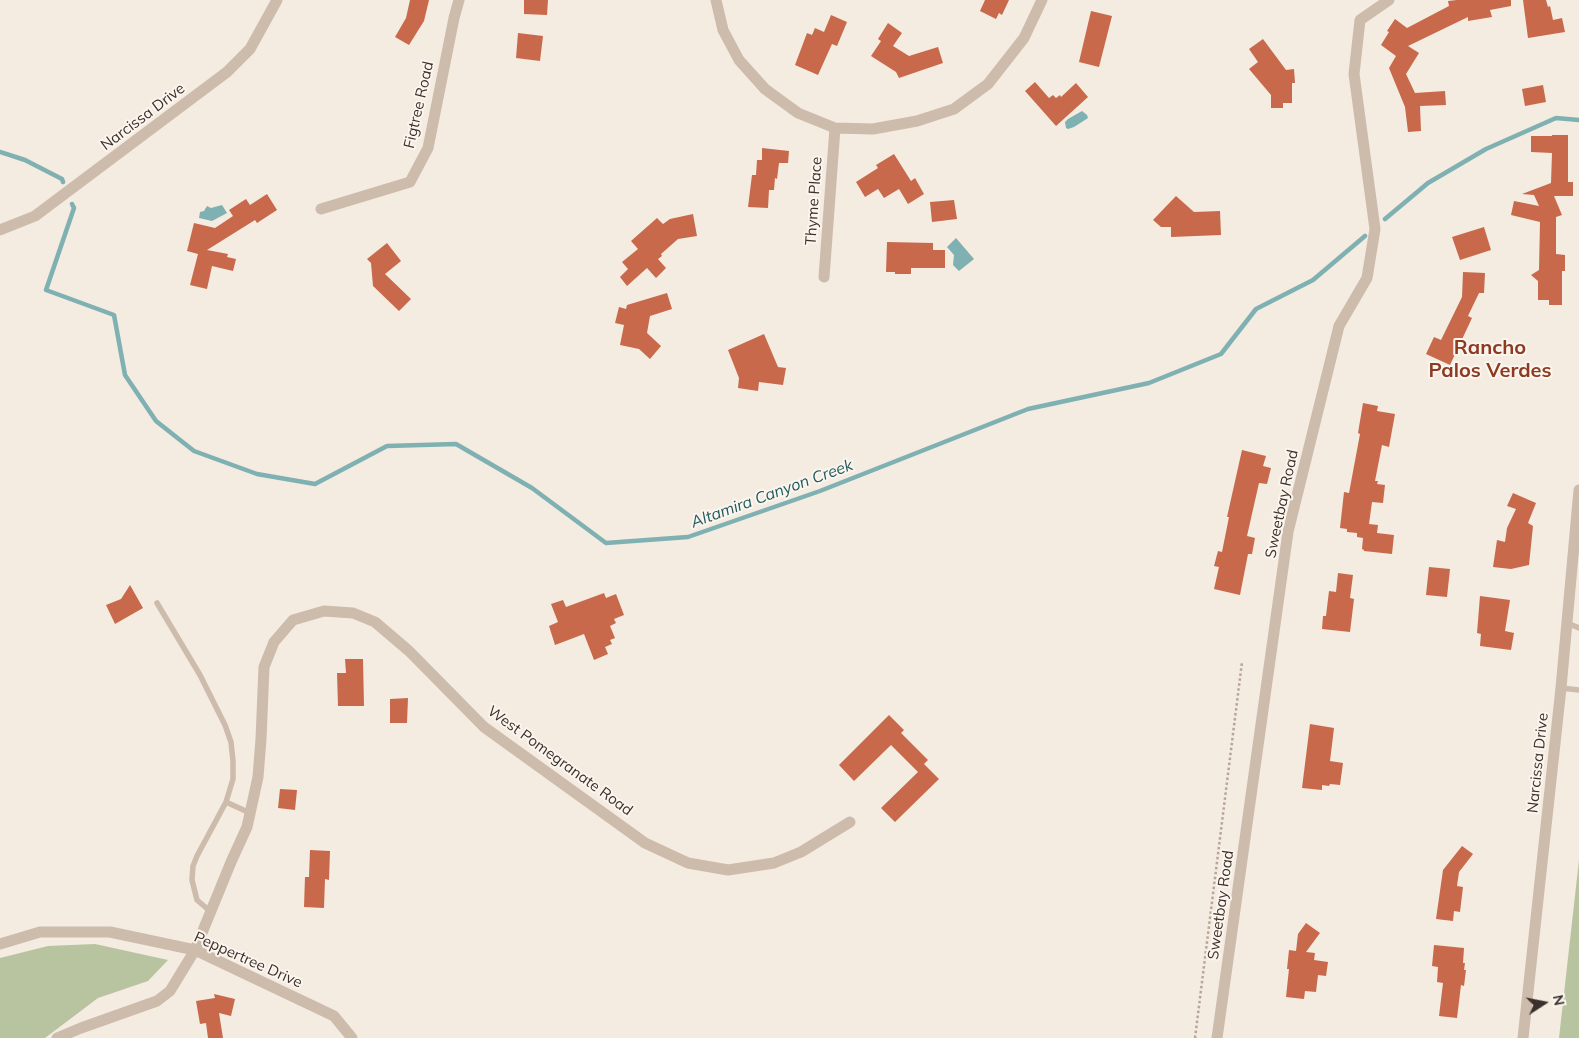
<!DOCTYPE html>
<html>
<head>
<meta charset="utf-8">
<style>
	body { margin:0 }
	#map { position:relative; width:1579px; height:1038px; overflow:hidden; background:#f4ebe1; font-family:Mulish,sans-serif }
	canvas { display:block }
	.north { position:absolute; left:1519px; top:978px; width:50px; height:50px; -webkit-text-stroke:4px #fbf5ee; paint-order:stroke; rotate:79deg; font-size:14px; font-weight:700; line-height:20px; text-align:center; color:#3b302b }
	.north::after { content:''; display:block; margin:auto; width:18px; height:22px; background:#3b302b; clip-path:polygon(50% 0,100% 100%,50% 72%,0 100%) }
</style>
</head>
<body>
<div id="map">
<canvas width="1579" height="1038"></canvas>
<div class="north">N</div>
</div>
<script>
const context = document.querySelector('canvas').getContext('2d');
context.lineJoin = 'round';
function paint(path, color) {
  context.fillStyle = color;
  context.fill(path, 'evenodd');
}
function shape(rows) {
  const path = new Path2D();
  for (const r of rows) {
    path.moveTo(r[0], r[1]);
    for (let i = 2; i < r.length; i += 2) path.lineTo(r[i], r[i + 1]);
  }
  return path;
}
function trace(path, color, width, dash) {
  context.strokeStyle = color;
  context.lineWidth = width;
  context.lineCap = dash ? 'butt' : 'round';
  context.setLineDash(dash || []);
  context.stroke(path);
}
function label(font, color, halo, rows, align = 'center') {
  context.font = font + ' Mulish,sans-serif';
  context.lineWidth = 4;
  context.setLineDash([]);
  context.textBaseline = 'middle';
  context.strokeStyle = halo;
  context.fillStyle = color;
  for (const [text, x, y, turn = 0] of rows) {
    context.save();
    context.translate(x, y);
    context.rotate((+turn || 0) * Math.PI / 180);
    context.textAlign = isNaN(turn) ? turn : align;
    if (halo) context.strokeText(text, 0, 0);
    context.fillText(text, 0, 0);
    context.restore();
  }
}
const green = shape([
	[1579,860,1579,1038,1559,1038],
	[95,944,168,960,148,981,98,998,45,1038,0,1038,0,958,48,946]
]);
const water = shape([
	[1082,111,1087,115,1088,118,1074,127,1068,129,1066,128,1065,122,1068,119],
	[222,205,227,213,212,221,199,218,200,212,204,211,207,206,211,208],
	[956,238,974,259,959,271,953,265,954,255,947,247]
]);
const stream = shape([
	[0,152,25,160,62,179,63,182],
	[72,204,74,208,46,290,114,315,125,375,156,421,194,451,257,474,315,484,387,446,456,444,532,488,606,543,688,537,820,491,1028,409,1149,383,1221,354,1256,309,1313,280,1365,236],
	[1385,219,1428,183,1486,149,1556,118,1579,120]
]);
const building = shape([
	[410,0,429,0,424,21,409,45,395,37,406,18],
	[524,0,548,0,547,15,524,14],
	[985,0,1009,0,1002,15,999,13,996,19,980,11],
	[1457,0,1511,0,1511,6,1490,10,1492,17,1468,21,1468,17,1408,46,1419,53,1406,74,1415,93,1445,91,1446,105,1420,106,1421,131,1408,132,1405,107,1389,68,1396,56,1381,45,1389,32,1387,31,1395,19,1407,28,1449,6,1448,1],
	[1523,0,1546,0,1548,7,1550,6,1553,20,1562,18,1565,32,1528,38],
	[1091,11,1112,16,1099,67,1079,62],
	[831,15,847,22,837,46,832,44,818,75,795,65,807,33,812,35,815,28,824,32],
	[888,23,902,33,893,46,909,56,938,47,943,63,899,78,896,72,871,56,881,41,878,39],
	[518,33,543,36,540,61,516,58],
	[1263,39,1286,70,1294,69,1295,83,1292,83,1292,103,1283,103,1283,108,1271,108,1271,95,1249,69,1258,62,1249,49],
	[1035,82,1049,98,1053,95,1056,98,1060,95,1061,97,1076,83,1088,97,1056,126,1025,91],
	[1543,85,1546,102,1525,106,1522,89],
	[1552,135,1568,135,1568,182,1573,182,1573,196,1554,196,1562,215,1556,217,1556,254,1565,255,1565,271,1562,271,1562,305,1549,305,1549,300,1538,300,1538,281,1531,275,1539,270,1540,222,1511,215,1514,201,1539,206,1534,195,1522,194,1551,183,1552,153,1531,152,1531,136,1552,136],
	[762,148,789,151,788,163,779,163,777,179,775,178,774,190,769,190,768,208,748,207,752,175,756,175,757,160,762,160],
	[894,154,911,181,915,178,924,194,908,204,899,189,884,198,878,189,865,197,856,182,878,168,876,165],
	[267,194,277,210,257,223,255,220,207,250,228,254,227,257,236,259,233,271,212,266,207,289,190,285,198,254,187,251,194,223,215,228,233,216,229,210,246,199,250,205],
	[1176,196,1194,212,1220,211,1221,235,1171,237,1171,227,1161,227,1153,220],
	[954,200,957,219,932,222,930,202],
	[693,214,697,236,678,239,661,254,662,256,658,259,666,268,656,278,647,268,627,286,620,277,628,269,622,262,638,249,631,241,657,218,663,224,670,219],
	[1484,227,1491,250,1460,260,1452,237],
	[887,242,933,243,933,250,945,250,945,268,911,268,911,274,895,274,895,272,886,272],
	[387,243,401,261,385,274,411,299,399,311,373,286,371,263,367,259],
	[1463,272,1485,273,1484,293,1479,293,1468,316,1472,318,1450,365,1426,354,1434,337,1441,340,1462,297],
	[667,293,672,309,650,316,647,333,661,346,650,359,639,349,620,345,624,325,615,323,619,307,626,309,627,305],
	[764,334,778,367,786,368,783,385,759,382,758,391,738,388,739,378,728,350],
	[1363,403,1378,406,1377,411,1395,414,1389,447,1382,445,1375,481,1378,481,1377,484,1385,485,1383,503,1372,502,1369,524,1378,525,1377,533,1394,535,1392,554,1364,551,1364,550,1362,549,1363,538,1357,537,1357,533,1347,532,1347,529,1340,528,1344,492,1349,493,1360,434,1358,433],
	[1242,450,1266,456,1263,466,1271,468,1267,484,1259,483,1247,536,1255,538,1252,554,1248,554,1240,595,1214,589,1219,567,1214,566,1218,551,1222,552,1229,517,1227,517],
	[1513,493,1536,503,1528,523,1533,526,1529,565,1511,569,1493,567,1497,540,1505,542,1507,528,1516,509,1507,506],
	[1429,567,1450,569,1447,597,1426,595],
	[1338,573,1353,575,1350,598,1354,599,1350,632,1322,629,1323,616,1326,616,1329,591,1336,592],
	[130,585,143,608,115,624,106,605,121,599],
	[604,593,606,598,616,594,624,615,614,619,616,623,610,626,615,638,610,640,612,644,605,647,608,654,594,660,584,634,555,645,549,626,558,622,551,604,563,600,566,607],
	[1480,596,1510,600,1505,631,1514,633,1511,650,1480,646,1481,634,1477,633],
	[345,659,363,659,364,706,338,706,337,673,346,673],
	[408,698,407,723,390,723,390,699],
	[889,715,904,730,901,733,928,760,924,764,939,779,895,822,881,808,918,772,891,745,854,781,839,765],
	[1310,724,1334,728,1330,761,1343,763,1340,785,1330,784,1329,786,1322,785,1322,790,1302,788],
	[280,789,297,790,295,810,278,808],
	[1462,846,1473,854,1459,872,1457,886,1463,887,1460,912,1454,911,1453,921,1436,919,1443,870],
	[310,850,330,851,329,880,325,879,324,908,304,907,305,877,309,877],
	[1306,923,1320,933,1306,952,1315,953,1314,960,1328,962,1326,976,1318,975,1316,992,1305,991,1304,999,1286,997,1289,969,1287,969,1289,950,1296,951,1298,934],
	[1434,945,1464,948,1463,963,1465,963,1464,970,1466,970,1464,986,1461,985,1457,1018,1439,1016,1443,983,1437,982,1438,967,1432,966],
	[214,994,235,999,231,1016,219,1013,223,1038,208,1038,206,1023,200,1024,196,1001,215,998]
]);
const path = shape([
	[1195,1038,1242,662]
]);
const lane = shape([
	[157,603,200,675,225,725,231,742,233,761,233,779,226,802,197,856,193,866,192,880,197,900,211,912],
	[1567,623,1579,628],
	[1561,688,1579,690],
	[226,802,250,813]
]);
const street = shape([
	[716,0,723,30,739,60,765,89,798,113,835,128,873,129,917,121,954,109,988,84,1024,38,1042,0],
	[321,209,410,182,428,148,454,18,459,0],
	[0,230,35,216,227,72,250,49,277,0],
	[824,277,835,128],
	[0,944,40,932,110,932,195,950,334,1016,352,1038],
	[57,1038,81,1028,157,1001,170,991,195,950,231,862,247,827,258,777,261,739,264,667,274,642,293,620,324,611,353,613,375,622,409,651,484,727,645,843,688,863,728,870,774,863,801,852,850,822],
	[1217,1038,1288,532,1339,326,1367,278,1375,229,1354,74,1360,20,1389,0],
	[1523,1038,1561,688,1579,490]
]);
const streetNames = [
	["Figtree Road",419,105,-77],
	["Narcissa Drive",143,117,-37],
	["Thyme Place",814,201,-86],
	["Sweetbay Road",1282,504,-78],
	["West Pomegranate Road",560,761,36],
	["Narcissa Drive",1538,763,-84],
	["Sweetbay Road",1221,905,-82],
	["Peppertree Drive",248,960,24]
];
const waterNames = [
	["Altamira Canyon Creek",772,494,-20]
];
const districtNames = [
	["Rancho",1490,348],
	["Palos Verdes",1490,371]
];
paint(green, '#b8c4a0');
paint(water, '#7fb0b2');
trace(stream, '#7fb0b2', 4.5);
paint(building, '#c8694b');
trace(path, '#b9a596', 2.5, [2.5, 2.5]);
trace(lane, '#cdbbac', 5.5);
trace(street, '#cdbbac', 11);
label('15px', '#3b302b', '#fbf5ee', streetNames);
label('italic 16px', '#1f5a5e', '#fbf5ee', waterNames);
label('bold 20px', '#8c3b22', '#fbf5ee', districtNames);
</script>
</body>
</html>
